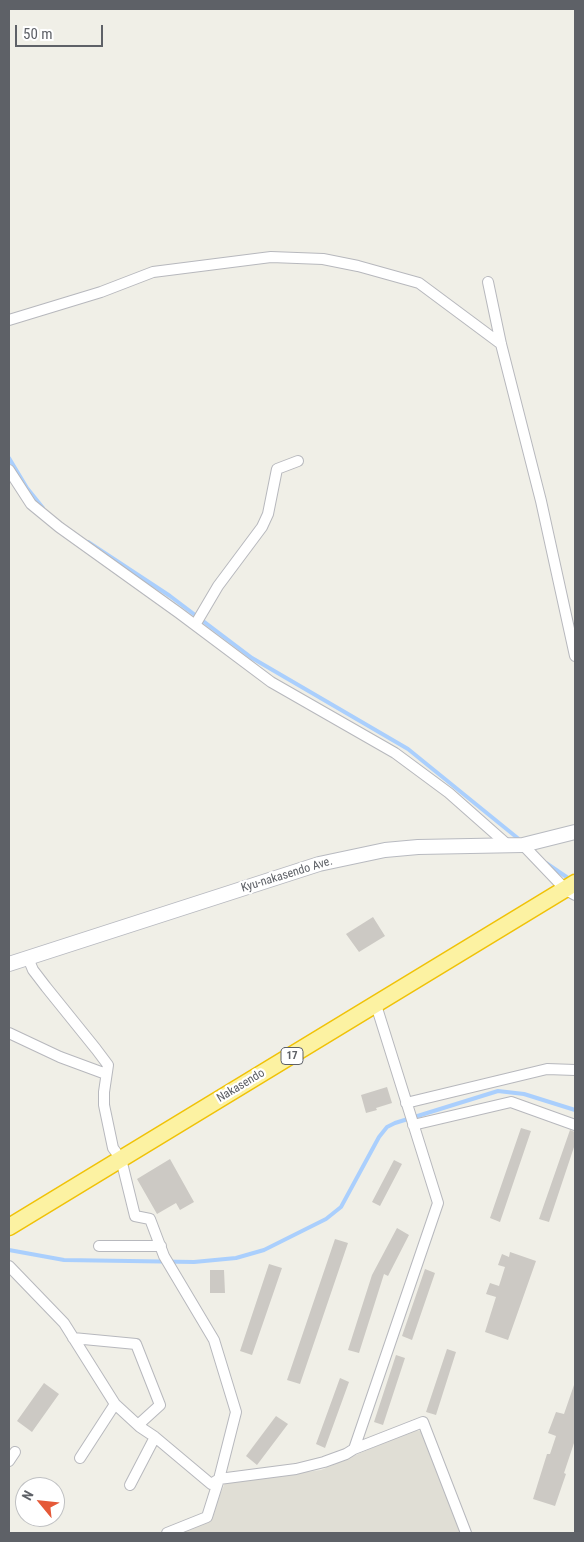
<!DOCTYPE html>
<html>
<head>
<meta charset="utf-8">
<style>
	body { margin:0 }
	#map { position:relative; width:584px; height:1542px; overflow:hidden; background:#f0efe7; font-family:"Roboto Condensed",sans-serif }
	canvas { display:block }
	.frame { position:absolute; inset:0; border:10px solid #5e6167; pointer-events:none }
	.north { position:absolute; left:15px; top:1477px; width:50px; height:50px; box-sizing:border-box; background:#fff; border:1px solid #bfc0c2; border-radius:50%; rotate:298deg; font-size:14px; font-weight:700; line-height:20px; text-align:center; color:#5e6167 }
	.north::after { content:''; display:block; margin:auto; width:18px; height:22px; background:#e55938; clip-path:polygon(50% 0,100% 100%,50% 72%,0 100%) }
	.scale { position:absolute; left:15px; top:25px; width:88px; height:22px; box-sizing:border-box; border:2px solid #5e6167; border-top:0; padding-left:6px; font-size:15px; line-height:18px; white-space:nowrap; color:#5e6167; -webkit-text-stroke:4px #fff; paint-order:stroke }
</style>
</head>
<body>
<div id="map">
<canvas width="584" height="1542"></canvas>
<div class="frame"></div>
<div class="north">N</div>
<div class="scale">50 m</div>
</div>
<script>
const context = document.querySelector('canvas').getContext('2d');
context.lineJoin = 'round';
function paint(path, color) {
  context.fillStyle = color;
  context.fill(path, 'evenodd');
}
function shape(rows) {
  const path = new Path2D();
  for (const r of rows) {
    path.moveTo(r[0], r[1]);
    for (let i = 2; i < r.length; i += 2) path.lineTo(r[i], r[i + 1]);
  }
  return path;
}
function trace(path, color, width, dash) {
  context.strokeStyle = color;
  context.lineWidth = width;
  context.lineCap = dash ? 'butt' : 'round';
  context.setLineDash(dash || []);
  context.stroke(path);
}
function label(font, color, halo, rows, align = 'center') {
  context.font = font + ' "Roboto Condensed",sans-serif';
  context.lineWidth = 4.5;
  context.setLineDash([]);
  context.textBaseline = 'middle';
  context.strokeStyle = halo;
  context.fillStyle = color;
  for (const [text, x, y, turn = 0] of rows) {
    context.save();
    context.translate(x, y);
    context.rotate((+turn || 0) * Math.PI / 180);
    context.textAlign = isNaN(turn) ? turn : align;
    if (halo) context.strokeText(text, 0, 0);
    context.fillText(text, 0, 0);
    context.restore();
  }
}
const education = shape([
	[414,1430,423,1431,460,1533,179,1533,208,1522,225,1483,321,1470]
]);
const stream = shape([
	[9,458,27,488,43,508],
	[88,542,170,596,252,658,408,749,520,840],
	[546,863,571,880],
	[9,1250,64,1260,194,1262,236,1258,264,1250,326,1219,341,1207,379,1137,387,1127,395,1123,498,1091,524,1094,575,1110]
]);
const building = shape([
	[373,917,385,936,359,952,346,934],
	[387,1087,392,1103,376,1108,377,1110,366,1113,361,1095],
	[521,1128,531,1131,500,1222,490,1218],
	[570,1130,575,1132,575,1144,549,1222,539,1219],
	[170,1159,194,1202,180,1210,176,1203,157,1214,137,1179],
	[394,1160,402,1164,380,1206,372,1202],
	[397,1228,409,1235,388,1276,384,1274,359,1353,348,1350,372,1275],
	[335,1239,348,1243,300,1384,287,1380],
	[510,1252,536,1261,508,1340,485,1332,496,1297,486,1294,490,1283,499,1286,505,1267,498,1265,502,1254,509,1257],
	[269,1264,282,1268,252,1355,240,1351],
	[425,1269,435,1273,412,1340,402,1336],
	[210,1270,224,1270,225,1293,210,1293],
	[447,1349,456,1352,436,1415,426,1412],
	[396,1355,405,1358,383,1425,374,1422],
	[340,1378,349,1382,325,1448,316,1444],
	[44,1383,59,1394,32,1432,17,1421],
	[574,1385,575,1385,575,1440,564,1473,566,1474,555,1506,533,1499,547,1454,550,1454,556,1436,548,1433,556,1412,564,1414],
	[276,1416,288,1424,257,1465,246,1456]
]);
const minor = shape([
	[488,282,501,344,541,501,575,656],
	[9,320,101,292,153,272,271,257,323,259,358,266,419,283,501,344],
	[9,470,31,504,59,527,179,613,271,682,395,753,449,793,509,846],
	[195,625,218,586,262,527,268,514,277,469,298,461],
	[523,845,566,890,575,895],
	[28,958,33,970,46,987,96,1049,108,1065,104,1092,104,1105,113,1148,121,1159,135,1216,150,1219,164,1256,214,1340,236,1412,219,1479,207,1517,167,1533],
	[376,1005,438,1203,354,1449,423,1422,466,1533],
	[9,1033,60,1057,106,1074],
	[406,1103,547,1069,575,1070],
	[413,1125,511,1102,575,1125],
	[99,1246,161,1246],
	[9,1266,64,1323,115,1404,140,1427,155,1437,211,1484,219,1479,296,1469,324,1462,346,1454,354,1449],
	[73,1338,136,1344,160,1405,138,1425],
	[80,1458,115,1404],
	[9,1461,15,1452],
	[130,1485,155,1437]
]);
const secondary = shape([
	[9,964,319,864,385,850,418,847,523,845,575,832]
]);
const trunk = shape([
	[9,1227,575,883]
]);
const shields = [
	[292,1056,22]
];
const shieldNames = [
	["17",292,1056]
];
const streetNames = [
	["Kyu-nakasendo Ave.",287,875,-17],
	["Nakasendo",241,1086,-31]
];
paint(education, '#e0ded5');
trace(stream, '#aacffd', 4);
paint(building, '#ccc9c4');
trace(minor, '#b7b8bd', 12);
trace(secondary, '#b8bac0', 16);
trace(trunk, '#f0c207', 19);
trace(minor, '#fff', 10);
trace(secondary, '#fff', 14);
trace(trunk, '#fcf2a2', 16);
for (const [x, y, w] of shields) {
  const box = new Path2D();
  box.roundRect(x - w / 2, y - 8.5, w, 17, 4);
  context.fillStyle = '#fff';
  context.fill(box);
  trace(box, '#5e6167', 1);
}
label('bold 11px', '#5e6167', null, shieldNames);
label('12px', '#5e6167', '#fff', streetNames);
</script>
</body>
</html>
